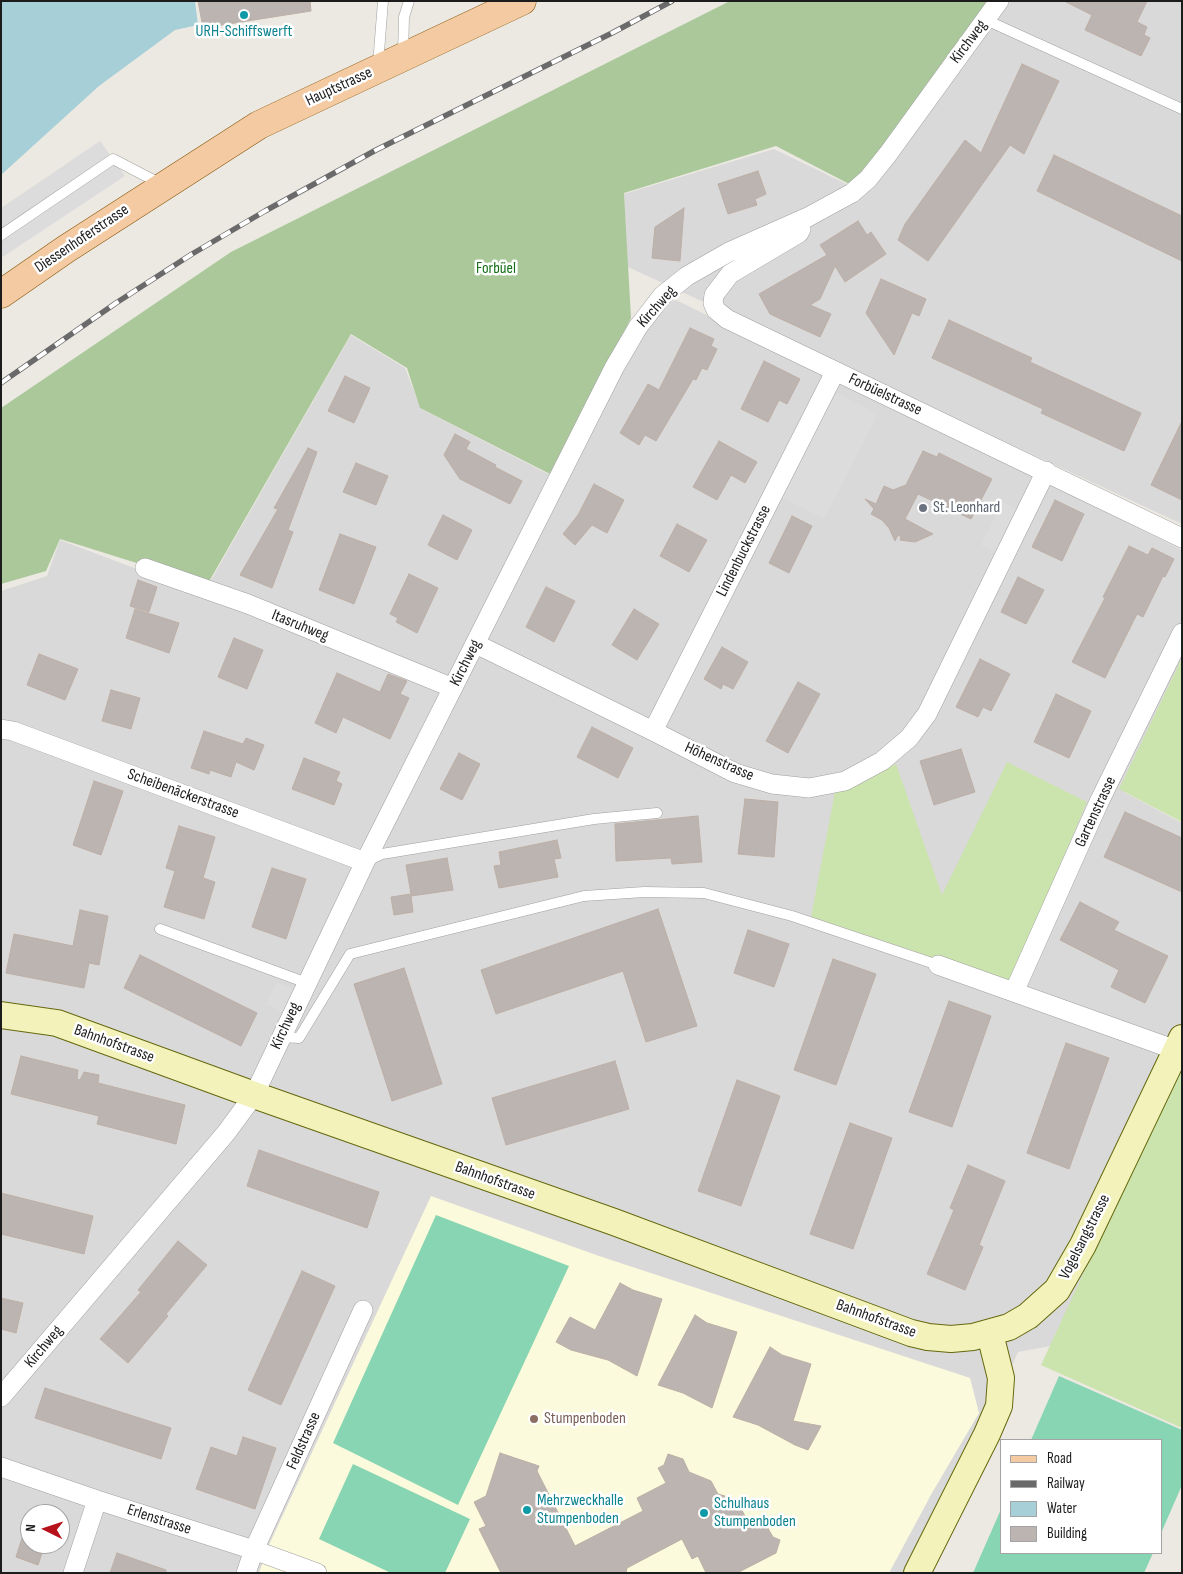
<!DOCTYPE html>
<html>
<head>
<meta charset="utf-8">
<style>
	body { margin:0 }
	#map { position:relative; width:1183px; height:1574px; overflow:hidden; background:#ece9e2; font-family:"Sofia Sans Condensed",sans-serif }
	canvas { display:block }
	.frame { position:absolute; inset:0; border:2px solid #1c1c1c; pointer-events:none }
	.legend { position:absolute; left:1000px; top:1439px; width:162px; height:115px; box-sizing:border-box; background:#fff; border:1px solid #a4a4a4; margin:0; padding:6px 9px; list-style:none; font-size:15px; color:#1c1c1c }
	.legend li { display:flex; align-items:center; gap:10px; height:25px }
	.legend b { width:25px; border:1px solid #a4a4a4 }
	.north { position:absolute; left:20px; top:1504px; width:50px; height:50px; box-sizing:border-box; background:#fff; border:1px solid #a4a4a4; border-radius:50%; rotate:274deg; font-size:14px; font-weight:700; line-height:20px; text-align:center; color:#1c1c1c }
	.north::after { content:''; display:block; margin:auto; width:18px; height:22px; background:#b7111c; clip-path:polygon(50% 0,100% 100%,50% 72%,0 100%) }
</style>
</head>
<body>
<div id="map">
<canvas width="1183" height="1574"></canvas>
<div class="frame"></div>
<ul class="legend">
<li><b style="height:6px;background:#f3caa1"></b>Road</li>
<li><b style="height:6px;background:#6a6a6a"></b>Railway</li>
<li><b style="height:14px;background:#a6cfd7"></b>Water</li>
<li><b style="height:14px;background:#bcb4b0"></b>Building</li>
</ul>
<div class="north">N</div>
</div>
<script>
const context = document.querySelector('canvas').getContext('2d');
context.lineJoin = 'round';
function paint(path, color) {
  context.fillStyle = color;
  context.fill(path, 'evenodd');
}
function shape(rows) {
  const path = new Path2D();
  for (const r of rows) {
    path.moveTo(r[0], r[1]);
    for (let i = 2; i < r.length; i += 2) path.lineTo(r[i], r[i + 1]);
  }
  return path;
}
function trace(path, color, width, dash) {
  context.strokeStyle = color;
  context.lineWidth = width;
  context.lineCap = dash ? 'butt' : 'round';
  context.setLineDash(dash || []);
  context.stroke(path);
}
function label(font, color, halo, rows, align = 'center') {
  context.font = font + ' "Sofia Sans Condensed",sans-serif';
  context.lineWidth = 5;
  context.setLineDash([]);
  context.textBaseline = 'middle';
  context.strokeStyle = halo;
  context.fillStyle = color;
  for (const [text, x, y, turn = 0] of rows) {
    context.save();
    context.translate(x, y);
    context.rotate((+turn || 0) * Math.PI / 180);
    context.textAlign = isNaN(turn) ? turn : align;
    if (halo) context.strokeText(text, 0, 0);
    context.fillText(text, 0, 0);
    context.restore();
  }
}
const residential = shape([
	[1011,1,1182,1,1182,524,628,267,624,194,774,149,865,193,939,100],
	[676,300,1182,550,1182,672,1124,792,1182,823,1182,1060,1051,1346,1018,1352,919,1573,1,1573,1,591,47,576,60,540,203,594,351,335,405,368,421,409,554,477,632,319],
	[30,1514,60,1514,60,1544,30,1544]
]);
const education = shape([
	[431,1196,599,1256,970,1378,979,1413,932,1493,889,1573,259,1573,268,1547]
]);
const grass = shape([
	[1182,658,1182,822,1119,789],
	[1007,762,1087,802,1010,983,811,917,835,792,862,783,896,764,942,895],
	[1182,1060,1182,1428,1041,1365]
]);
const forest = shape([
	[730,1,991,1,853,186,776,146,624,193,631,318,552,475,420,408,407,368,351,334,207,585,60,539,46,571,1,584,1,408,231,252]
]);
const pitch = shape([
	[436,1215,569,1266,458,1505,333,1443],
	[1059,1376,1182,1430,1182,1485,1162,1531,1162,1440,1031,1440],
	[353,1464,470,1519,445,1573,391,1573,319,1539],
	[1002,1507,1002,1553,1153,1553,1144,1573,973,1573]
]);
const parking = shape([
	[100,141,125,176,1,258,1,208],
	[835,392,878,414,824,519,782,497],
	[1002,502,1017,509,996,552,981,545],
	[277,982,293,989,283,1012,266,1004]
]);
const water = shape([
	[1,1,195,1,198,25,175,30,99,86,1,175]
]);
const building = shape([
	[198,1,310,1,311,11,203,28,198,1],
	[1064,1,1147,1,1137,22,1147,27,1144,35,1150,38,1141,56,1085,30,1092,15,1064,1],
	[1022,64,1059,81,1024,154,1010,145,928,261,898,240,905,224,965,140,981,153,1022,64],
	[1054,155,1182,216,1182,261,1037,191,1054,155],
	[758,171,766,194,755,199,757,205,728,214,718,184,758,171],
	[684,208,680,261,652,258,655,227,684,208],
	[858,221,867,235,871,232,886,254,845,282,835,266,820,299,810,305,831,314,820,337,770,314,759,294,827,255,820,245,858,221],
	[881,279,926,299,919,316,912,313,894,355,866,313,881,279],
	[949,320,1032,358,1030,362,1141,413,1124,451,1041,413,1043,409,932,358,949,320],
	[690,328,714,339,711,346,717,349,707,370,702,368,696,380,693,379,656,441,645,435,639,445,620,433,648,384,659,390,690,328],
	[764,361,800,379,787,404,779,400,768,422,741,409,764,361],
	[345,376,370,388,354,423,328,411,345,376],
	[1182,421,1182,500,1151,485,1182,421],
	[455,434,470,442,466,449,496,465,495,467,522,481,510,504,460,479,444,455,455,434],
	[719,441,757,462,745,483,731,475,717,500,693,487,719,441],
	[308,448,317,452,288,530,293,532,272,588,240,575,278,509,274,508,308,448],
	[923,451,937,457,939,453,992,479,971,519,918,494,905,519,933,534,915,542,900,540,901,537,898,535,895,541,889,528,882,520,871,514,874,509,865,499,876,504,884,486,893,490,906,485,923,451],
	[356,463,388,476,376,505,343,492,356,463],
	[594,484,624,500,607,533,592,525,575,545,563,534,578,515,594,484],
	[1055,500,1084,514,1062,561,1032,547,1055,500],
	[443,515,472,530,457,560,428,545,443,515],
	[792,516,812,526,789,573,769,563,792,516],
	[677,524,707,540,689,572,660,556,677,524],
	[340,534,376,547,354,604,319,590,340,534],
	[1129,546,1148,555,1152,548,1174,559,1165,577,1163,576,1143,617,1137,614,1105,678,1072,662,1105,598,1103,597,1129,546],
	[409,574,438,588,417,633,396,622,398,618,390,614,409,574],
	[1018,577,1044,590,1026,624,1001,612,1018,577],
	[138,580,157,587,149,612,130,606,138,580],
	[546,587,575,601,554,642,526,627,546,587],
	[135,609,179,623,169,653,126,638,135,609],
	[634,609,659,624,637,660,612,645,634,609],
	[234,638,263,650,247,689,218,677,234,638],
	[722,647,748,662,733,689,723,684,721,689,704,679,722,647],
	[39,654,78,669,65,700,27,685,39,654],
	[980,659,1010,674,991,711,983,707,978,717,956,707,980,659],
	[337,673,380,692,388,674,407,681,400,694,409,698,390,739,343,717,336,733,315,723,337,673],
	[798,682,820,694,788,753,766,741,798,682],
	[111,690,140,698,131,729,102,721,111,690],
	[1056,694,1091,711,1069,758,1034,742,1056,694],
	[592,727,633,748,618,778,577,757,592,727],
	[204,731,243,744,246,738,264,745,254,770,236,762,231,777,210,770,209,774,191,768,204,731],
	[961,749,975,792,934,805,920,761,961,749],
	[459,753,480,764,462,800,440,789,459,753],
	[304,758,340,772,336,781,342,784,334,805,292,789,304,758],
	[94,781,123,791,101,855,73,845,94,781],
	[745,799,778,802,774,857,738,854,745,799],
	[1125,812,1182,838,1182,892,1104,857,1125,812],
	[698,816,702,862,672,864,671,858,616,861,615,824,698,816],
	[179,826,215,837,203,878,215,882,204,919,164,907,175,871,166,868,179,826],
	[557,840,561,858,554,859,558,877,499,888,494,866,501,865,499,852,557,840],
	[447,858,453,890,411,896,413,912,394,915,391,897,411,894,406,865,447,858],
	[272,868,306,879,286,939,252,927,272,868],
	[1080,902,1119,922,1114,930,1168,956,1145,1003,1111,987,1119,970,1060,940,1080,902],
	[658,909,697,1026,646,1042,623,971,496,1014,481,970,658,909],
	[80,910,108,916,99,965,89,963,84,988,6,973,14,934,73,946,80,910],
	[748,930,789,944,774,987,734,973,748,930],
	[140,955,257,1013,241,1046,124,988,140,955],
	[833,959,876,974,836,1085,794,1070,833,959],
	[404,968,442,1084,392,1101,354,984,404,968],
	[949,1001,991,1016,952,1127,909,1112,949,1001],
	[1066,1043,1109,1058,1069,1169,1027,1153,1066,1043],
	[21,1056,78,1070,77,1079,80,1080,84,1072,99,1075,98,1083,185,1105,176,1144,97,1124,99,1116,11,1094,21,1056],
	[615,1061,629,1109,506,1145,492,1098,615,1061],
	[737,1080,780,1096,741,1206,698,1191,737,1080],
	[850,1123,892,1138,853,1249,810,1234,850,1123],
	[259,1150,379,1192,367,1228,247,1186,259,1150],
	[968,1165,1005,1181,979,1245,983,1247,965,1290,927,1274,954,1210,950,1208,968,1165],
	[1,1193,93,1216,84,1254,1,1234,1,1193],
	[178,1241,207,1265,166,1314,168,1316,128,1363,100,1339,141,1292,138,1290,178,1241],
	[302,1271,335,1286,281,1405,248,1390,302,1271],
	[620,1283,633,1290,662,1299,637,1376,608,1360,571,1350,556,1342,570,1317,595,1330,620,1283],
	[1,1298,23,1303,16,1333,1,1329,1,1298],
	[695,1315,707,1323,737,1332,712,1408,683,1393,658,1385,695,1315],
	[770,1347,782,1355,811,1364,793,1421,821,1426,808,1450,795,1445,758,1425,733,1417,770,1347],
	[45,1388,171,1428,161,1459,35,1418,45,1388],
	[243,1437,276,1448,255,1509,196,1489,211,1447,237,1456,243,1437],
	[500,1453,539,1466,537,1471,575,1546,643,1511,637,1498,666,1483,658,1468,664,1465,668,1454,683,1459,689,1472,711,1481,718,1494,725,1496,724,1498,738,1503,745,1516,753,1518,752,1520,766,1525,773,1537,780,1540,776,1553,737,1573,706,1573,698,1556,692,1559,682,1539,627,1568,626,1573,501,1573,479,1529,486,1526,474,1502,486,1496,500,1453],
	[31,1510,44,1514,30,1514,30,1544,45,1544,38,1565,16,1557,31,1510],
	[117,1553,166,1570,166,1573,110,1573,117,1553]
]);
const lane = shape([
	[986,20,1182,109],
	[403,54,404,17,409,1],
	[378,65,383,1],
	[1,235,113,159,161,184],
	[367,861,382,854,594,819,657,813],
	[160,929,307,983],
	[281,1037,299,1038,350,954,584,896,644,892,704,893,792,916,938,965]
]);
const street = shape([
	[801,229,799,233,730,274,714,295,713,303,716,310,727,319,1182,538],
	[145,568,248,604,453,688],
	[476,644,653,731,735,773,772,784,809,788,845,781,882,761,909,738,927,714,1046,471],
	[1,729,13,731,365,862],
	[653,731,835,372],
	[938,965,1176,1050],
	[1014,992,1099,802,1182,633],
	[1,1397,226,1133,254,1095,365,862,614,368,638,327,662,296,687,276,729,252,808,217,852,193,868,179,888,154,999,1],
	[1,1467,97,1500,254,1550,317,1573],
	[73,1573,97,1500],
	[246,1573,254,1550,363,1310]
]);
const secondary = shape([
	[1,1015,57,1023,254,1095,614,1222,911,1333,928,1337,951,1339,973,1337,1009,1327,1028,1316,1057,1290,1083,1245,1182,1038],
	[917,1573,987,1434,999,1406,1001,1378,990,1334]
]);
const primary = shape([
	[1,294,66,249,259,125,522,1]
]);
const rail = shape([
	[1,383,116,303,192,254,265,211,376,150,612,33,672,1]
]);
const markers = [
	[244,15,5,"#0f9aa8"],
	[923,508,5,"#6b7280"],
	[534,1419,5,"#8d6e63"],
	[527,1510,5,"#0f9aa8"],
	[704,1513,5,"#0f9aa8"]
];
const cultureNames = [
	["URH-Schiffswerft",244,32,"center"],
	["Mehrzweckhalle",537,1501],
	["Stumpenboden",537,1519],
	["Schulhaus",714,1504],
	["Stumpenboden",714,1522]
];
const streetNames = [
	["Kirchweg",969,42,-53],
	["Hauptstrasse",339,87,-25],
	["Diessenhoferstrasse",82,239,-34],
	["Kirchweg",657,307,-48],
	["Forbüelstrasse",885,395,25],
	["Lindenbuckstrasse",744,551,-63],
	["Itasruhweg",300,626,22],
	["Kirchweg",466,663,-63],
	["Höhenstrasse",719,762,24],
	["Scheibenäckerstrasse",183,794,20],
	["Gartenstrasse",1096,812,-65],
	["Kirchweg",286,1026,-65],
	["Bahnhofstrasse",114,1044,20],
	["Bahnhofstrasse",495,1181,20],
	["Vogelsangstrasse",1085,1237,-63],
	["Bahnhofstrasse",876,1319,20],
	["Kirchweg",44,1347,-50],
	["Feldstrasse",304,1441,-66],
	["Erlenstrasse",159,1520,18]
];
const parkNames = [
	["Forbüel",496,269]
];
const worshipNames = [
	["St. Leonhard",933,508]
];
const educationNames = [
	["Stumpenboden",544,1419]
];
paint(residential, '#dad9d9');
paint(education, '#fcfadc');
paint(grass, '#cbe3ac');
paint(forest, '#abc89b');
paint(pitch, '#87d5b2');
paint(parking, '#dcdcdc');
paint(water, '#a6cfd7');
paint(building, '#bcb4b0');
trace(building, '#bdafa6', 1);
trace(lane, '#a0a0a0', 11);
trace(street, '#a0a0a0', 20);
trace(secondary, '#64680e', 28);
trace(primary, '#87570d', 29);
trace(lane, '#fff', 10);
trace(street, '#fff', 19);
trace(secondary, '#f3f2ba', 26);
trace(primary, '#f3caa1', 28);
trace(rail, '#6a6a6a', 5.5);
trace(rail, '#fff', 4, [11]);
for (const [x, y, r, color] of markers) {
  const dot = new Path2D();
  dot.arc(x, y, r, 0, 2 * Math.PI);
  context.fillStyle = color;
  context.fill(dot);
  trace(dot, '#fff', 2);
}
label('16px', '#0d838f', '#fff', cultureNames, 'left');
label('16px', '#1c1c1c', '#fff', streetNames);
label('16px', '#147016', '#fff', parkNames);
label('16px', '#5b616d', '#fff', worshipNames, 'left');
label('16px', '#785e54', '#fff', educationNames, 'left');
</script>
</body>
</html>
